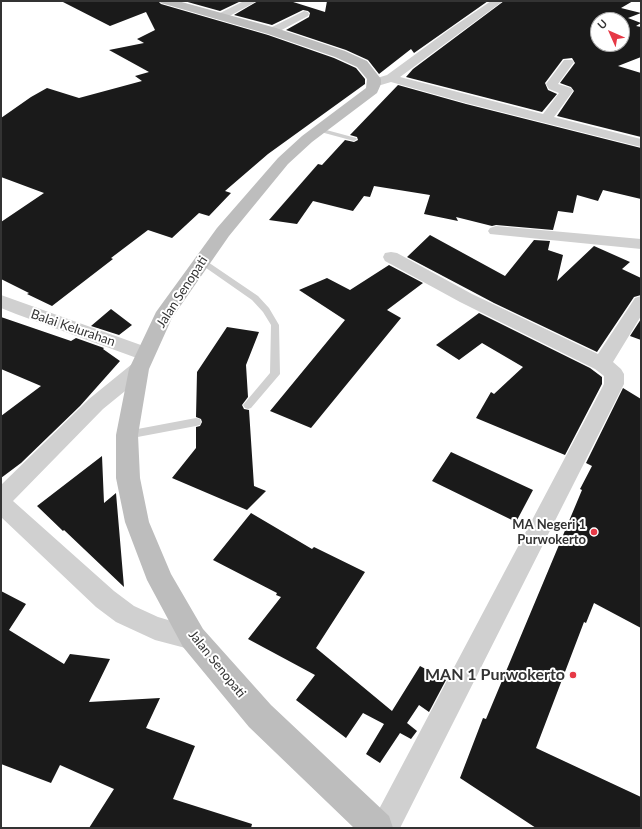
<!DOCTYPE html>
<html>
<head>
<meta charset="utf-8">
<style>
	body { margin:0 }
	#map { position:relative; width:642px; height:829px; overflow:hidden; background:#fff; font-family:Lato,sans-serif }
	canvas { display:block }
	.frame { position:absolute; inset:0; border:2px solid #333; pointer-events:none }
	.north { position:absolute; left:590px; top:12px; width:40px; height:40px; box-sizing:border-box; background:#fff; border:1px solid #adadad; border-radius:50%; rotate:315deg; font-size:11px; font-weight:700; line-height:16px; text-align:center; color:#333 }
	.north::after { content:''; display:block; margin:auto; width:14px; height:18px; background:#e63946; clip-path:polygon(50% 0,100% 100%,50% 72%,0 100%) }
</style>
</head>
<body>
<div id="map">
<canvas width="642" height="829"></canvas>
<div class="frame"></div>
<div class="north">U</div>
</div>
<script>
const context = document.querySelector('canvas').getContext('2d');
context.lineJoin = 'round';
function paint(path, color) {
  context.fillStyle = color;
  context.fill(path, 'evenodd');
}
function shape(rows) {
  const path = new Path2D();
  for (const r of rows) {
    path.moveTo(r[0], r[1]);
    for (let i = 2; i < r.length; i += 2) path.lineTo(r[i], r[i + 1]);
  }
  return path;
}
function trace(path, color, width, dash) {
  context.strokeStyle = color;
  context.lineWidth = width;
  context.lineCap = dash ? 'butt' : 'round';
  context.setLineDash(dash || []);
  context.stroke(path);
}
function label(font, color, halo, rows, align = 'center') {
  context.font = font + ' Lato,sans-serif';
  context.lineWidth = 4;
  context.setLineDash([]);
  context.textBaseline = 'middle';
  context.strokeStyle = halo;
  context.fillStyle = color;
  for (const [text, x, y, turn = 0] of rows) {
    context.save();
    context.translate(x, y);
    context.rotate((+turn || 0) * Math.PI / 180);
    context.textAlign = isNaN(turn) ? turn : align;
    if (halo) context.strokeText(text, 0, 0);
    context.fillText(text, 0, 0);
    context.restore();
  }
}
const building = shape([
	[61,1,158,1,161,4,268,35,334,58,356,68,365,79,365,84,268,154,225,191,231,193,209,216,199,213,172,238,148,230,111,258,113,259,52,306,27,294,29,293,1,279,1,222,44,193,1,177,1,118,31,97,47,88,79,98,142,81,135,76,149,72,109,50,144,43,137,39,155,30,146,12,110,26],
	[184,1,241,1,220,11],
	[258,1,290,1,325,12,327,1,488,1,414,53,411,49,379,74,368,60,346,50,286,30,309,17,310,13,308,11,303,10,272,25,234,15],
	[504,1,633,1,621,8,641,13,628,18,641,23,636,26,641,27,641,57,618,66,641,73,641,137,557,116,574,91,571,87,560,83,575,63,572,58,563,59,545,83,548,90,557,94,542,112,406,77,413,69],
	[598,20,622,20,622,44,598,44],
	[398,85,466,104,641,148,641,199,603,190,598,201,577,195,573,213,558,211,553,230,496,225,492,226,456,217,458,221,424,214,430,195,374,186,370,197,364,196,353,211,313,201,297,224,269,220,318,164,322,165,345,140,354,142,358,140,357,137,350,135],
	[430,235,505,276,534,240,550,241,548,250,563,255,557,281,594,246,630,262,622,269,641,278,641,295,634,297,597,352,494,303,407,257],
	[389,265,423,283,387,310,401,318,311,428,270,411,345,320,299,290,327,278,350,290],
	[111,309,132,325,119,335,91,326],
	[479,313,590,368,602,377,602,384,565,455,476,418,491,392,494,394,523,367,482,343,459,360,436,345],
	[1,317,71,341,76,338,104,348,103,349,120,361,80,406,21,463,1,478,1,416,41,386,1,369],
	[641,319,641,340,630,336],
	[227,327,259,332,246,365,248,397,242,405,244,409,249,410,254,486,266,491,247,510,172,478,196,448,196,427,200,426,202,422,201,419,196,417,197,372],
	[623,388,641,399,641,628,594,603,586,623,584,622,536,748,641,797,641,828,536,828,460,778,483,718,486,719,582,490,580,489,592,466,586,463],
	[451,452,533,490,516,522,432,481],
	[102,456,104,503,116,493,124,587,64,530,63,531,37,506],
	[251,513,312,549,314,547,365,572,316,648,392,711,420,666,446,680,429,712,419,705,407,723,417,731,411,739,400,733,380,763,366,754,384,724,363,713,346,738,296,700,315,675,248,639,281,597,276,595,277,593,213,560],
	[1,591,26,604,9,630,64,664,70,654,110,659,89,702,160,698,146,728,195,746,173,799,252,824,251,828,89,828,114,789,60,765,51,783,1,764]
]);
const lane = shape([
	[319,128,356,138,357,139,354,141,317,131,317,129,319,128],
	[202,258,258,296,269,308,279,325,280,374,251,408,248,409,245,408,243,405,270,373,271,325,263,312,252,300,199,263,198,261,199,259,202,258],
	[196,418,200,419,201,422,200,425,196,426,127,439,123,438,122,435,123,432,127,431,196,418]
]);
const street = shape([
	[244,1,257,1,224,19,216,19,215,17,216,15,244,1],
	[491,1,503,1,400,77,543,114,559,93,549,89,546,84,564,60,572,60,574,62,558,84,571,88,573,91,554,117,641,139,641,147,466,103,391,82,381,85,377,84,375,81,377,78,387,75,450,29,491,1],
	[304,11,308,12,309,14,308,16,276,33,272,34,266,31,268,29,304,11],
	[496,226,641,239,641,249,490,234,488,231,490,228,496,226],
	[391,252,397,253,472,294,598,354,635,298,641,296,641,316,613,362,621,369,624,374,624,384,400,828,369,828,604,384,604,376,595,369,460,302,385,261,383,257,385,253,391,252],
	[1,295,152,349,154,354,152,359,145,361,16,314,1,308,1,295],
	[139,362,146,364,148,369,146,374,103,409,13,501,114,591,134,606,158,617,202,630,206,638,202,646,193,650,155,640,116,622,96,607,1,517,1,485,89,399,132,364,139,362]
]);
const secondary = shape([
	[159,1,178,1,276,28,345,51,367,61,381,79,381,84,377,93,312,142,288,164,229,236,172,318,149,369,138,435,140,478,149,522,171,574,203,629,271,705,389,816,393,828,354,828,249,727,183,647,147,580,125,522,116,478,116,435,129,369,156,312,217,228,278,158,302,136,366,88,367,79,357,67,335,57,268,34,161,3,159,1]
]);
const markers = [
	[594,532,4,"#e63946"],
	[573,675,4,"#e63946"]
];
const streetNames = [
	["Jalan Senopati",182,292,-57],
	["Balai Kelurahan",73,328,19],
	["Jalan Senopati",217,664,51]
];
const poiNames = [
	["MA Negeri 1",586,525],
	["Purwokerto",586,540]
];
const nearPoinames = [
	["MAN 1 Purwokerto",565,675]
];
paint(building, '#1a1a1a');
paint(lane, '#d0d0d0');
paint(street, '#d0d0d0');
paint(secondary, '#bdbdbd');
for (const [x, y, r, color] of markers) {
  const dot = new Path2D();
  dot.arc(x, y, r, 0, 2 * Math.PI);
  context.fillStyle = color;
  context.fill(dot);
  trace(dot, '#fff', 1.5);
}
label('13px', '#333', '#fff', streetNames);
label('bold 13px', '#333', '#fff', poiNames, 'right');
label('bold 16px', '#333', '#fff', nearPoinames, 'right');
</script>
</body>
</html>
